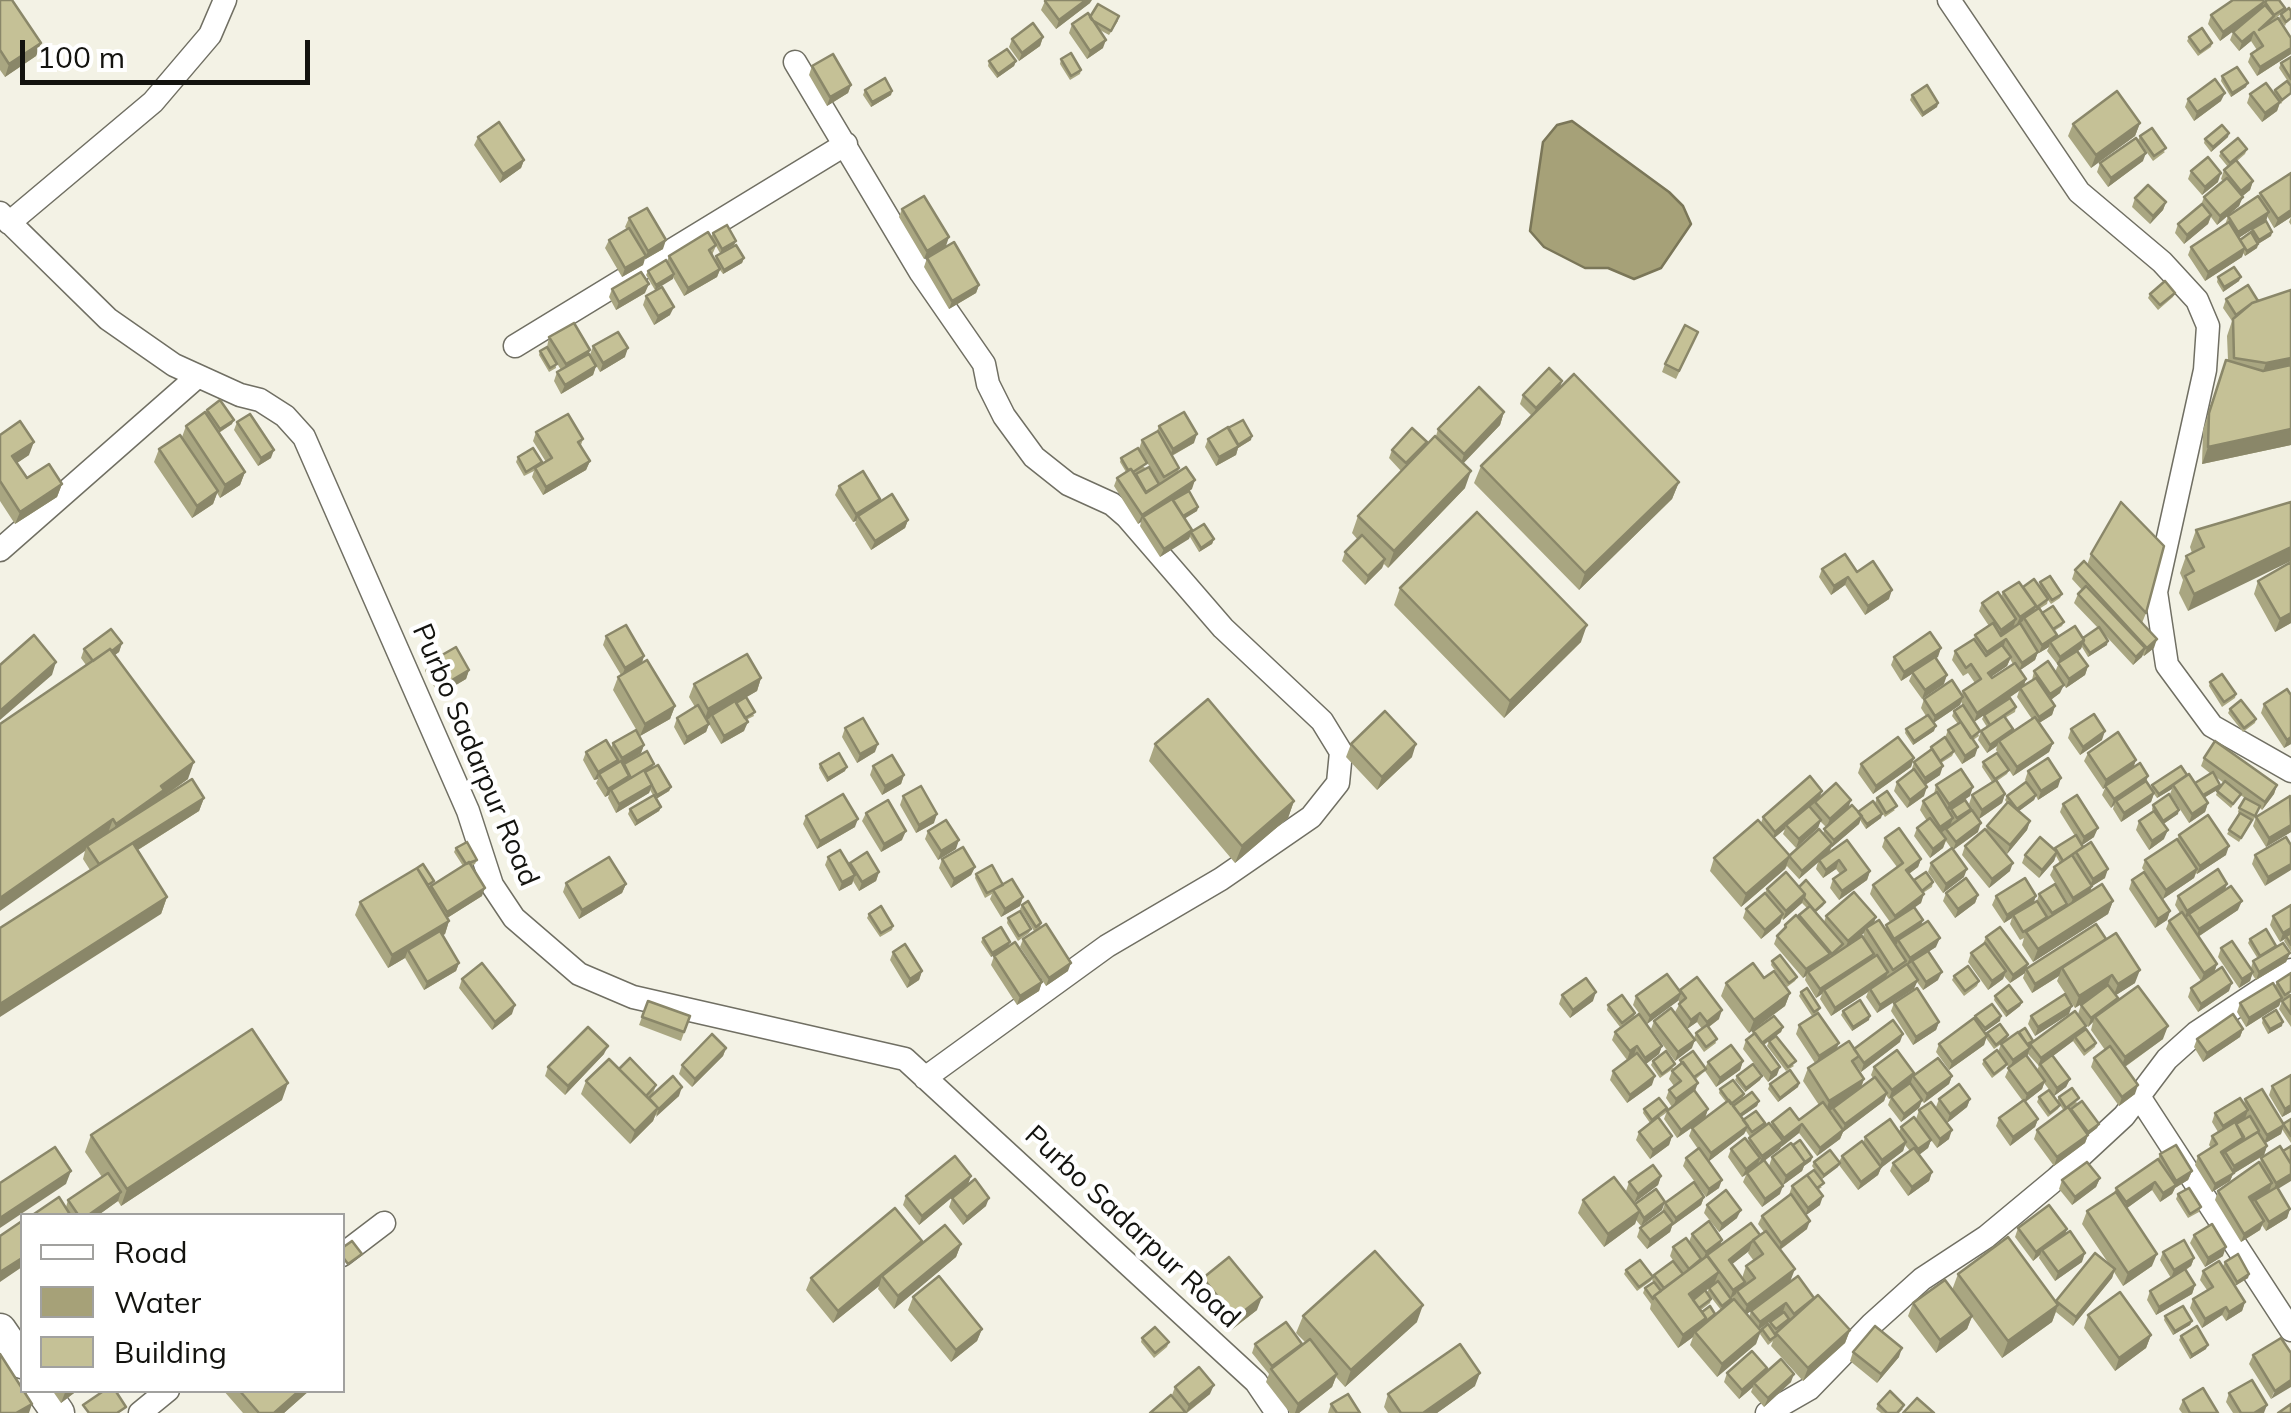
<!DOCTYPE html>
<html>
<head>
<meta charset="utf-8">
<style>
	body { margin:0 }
	#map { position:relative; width:2291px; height:1413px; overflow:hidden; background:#f3f2e5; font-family:Mulish,sans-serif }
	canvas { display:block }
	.legend { position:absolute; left:20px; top:1213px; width:325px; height:180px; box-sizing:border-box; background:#fff; border:2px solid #a1a19f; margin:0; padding:12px 18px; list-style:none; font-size:30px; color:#13130f }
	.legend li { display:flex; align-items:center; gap:20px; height:50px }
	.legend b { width:50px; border:2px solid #a1a19f }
	.scale { position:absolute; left:20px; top:40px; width:290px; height:45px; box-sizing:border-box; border:5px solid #13130f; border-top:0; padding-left:12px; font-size:30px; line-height:35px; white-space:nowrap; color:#13130f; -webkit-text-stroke:8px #fff; paint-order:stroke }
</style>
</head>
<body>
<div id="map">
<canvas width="2291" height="1413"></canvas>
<ul class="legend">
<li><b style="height:12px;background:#fff"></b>Road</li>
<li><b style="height:28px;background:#a6a178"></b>Water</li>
<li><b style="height:28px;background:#c5c196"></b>Building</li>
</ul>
<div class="scale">100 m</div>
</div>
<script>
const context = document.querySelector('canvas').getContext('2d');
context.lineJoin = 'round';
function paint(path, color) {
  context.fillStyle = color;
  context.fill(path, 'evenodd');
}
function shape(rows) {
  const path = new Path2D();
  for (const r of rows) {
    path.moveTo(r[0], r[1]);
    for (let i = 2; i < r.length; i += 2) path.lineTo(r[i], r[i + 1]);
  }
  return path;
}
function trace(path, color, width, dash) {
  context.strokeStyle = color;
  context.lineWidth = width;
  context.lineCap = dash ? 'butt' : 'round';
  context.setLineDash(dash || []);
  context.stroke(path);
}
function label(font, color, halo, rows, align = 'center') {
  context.font = font + ' Mulish,sans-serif';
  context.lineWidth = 9;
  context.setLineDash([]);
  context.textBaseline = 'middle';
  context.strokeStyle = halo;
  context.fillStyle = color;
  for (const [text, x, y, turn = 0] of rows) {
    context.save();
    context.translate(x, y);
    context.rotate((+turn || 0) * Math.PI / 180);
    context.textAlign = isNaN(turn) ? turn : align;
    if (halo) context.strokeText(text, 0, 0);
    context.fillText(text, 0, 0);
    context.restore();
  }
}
const water = shape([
	[1572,121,1669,192,1683,206,1691,224,1661,268,1634,279,1608,268,1585,268,1544,247,1530,231,1543,142,1557,125,1572,121]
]);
const street = shape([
	[1949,0,2079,192,2162,262,2197,300,2208,326,2205,370,2156,592,2167,665,2212,726,2291,771],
	[795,62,921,273,984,364,988,384,1004,416,1034,457,1068,484,1112,504,1127,517,1223,628,1322,721,1341,752,1338,783,1311,817,1221,879,1107,946,925,1078],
	[0,213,108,319,174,365,240,395,260,400,285,416,304,437,468,811,492,885,514,918,579,974,633,997,905,1059,1256,1382,1277,1413],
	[9,223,153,102,210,35,225,0],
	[515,346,846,144],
	[0,550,198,376],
	[2140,1098,2291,1330],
	[342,1255,384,1223],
	[140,1413,168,1390],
	[1767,1413,1809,1389,1872,1324,1922,1279,1986,1237,2057,1178,2124,1116,2167,1059,2196,1033,2291,970]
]);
const secondary = shape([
	[0,1330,22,1362],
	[42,1390,58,1413]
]);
const wall = shape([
	[0,0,41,43,36,56,5,77,0,70],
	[1045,1,1090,3,1056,29,1041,10],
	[2264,2,2285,8,2283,12,2291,11,2285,26,2279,18,2281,14,2271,22,2291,38,2291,54,2257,76,2248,62,2251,54,2257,50,2251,41,2239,51,2230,40,2233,32,2237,28,2220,41,2208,24,2211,15],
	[1090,17,1118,21,1109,35,1098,29,1103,48,1087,59,1069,33,1072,24],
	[1043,37,1040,46,1019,61,1009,47,1012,39],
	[2189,37,2212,43,2211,47,2198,56,2187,41],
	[2291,57,2291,86,2279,68,2281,63],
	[1061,59,1081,70,1080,74,1070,80,1060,64],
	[989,61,1016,61,1014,66,997,78,988,66],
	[812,66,851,85,848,93,827,106,809,75],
	[2222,76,2246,87,2231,97,2221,81],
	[2291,86,2281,104,2280,103,2277,111,2262,122,2247,103,2250,94,2273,93,2275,90],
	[865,90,892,91,891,95,871,107,863,95],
	[1912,95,1938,103,1937,107,1922,117,1910,100],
	[2188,99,2221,101,2194,121,2185,107],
	[2140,123,2135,136,2091,168,2068,136,2073,124],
	[2140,136,2165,152,2153,161,2138,140],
	[478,137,524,160,521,168,500,183,474,145],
	[2228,137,2211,152,2204,143,2205,139],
	[2247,149,2245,154,2237,161,2253,181,2250,190,2242,196,2239,206,2217,225,2211,217,2208,224,2184,244,2175,233,2178,224,2201,205,2204,197,2223,181,2221,179,2224,170,2228,167,2219,156,2221,152],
	[2143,161,2108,187,2097,172,2100,163],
	[2191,171,2218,182,2202,195,2188,179],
	[2291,173,2291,225,2289,222,2291,217,2274,228,2267,216,2266,221,2272,232,2271,236,2258,244,2257,248,2245,256,2243,253,2242,257,2205,281,2188,255,2191,247,2225,225,2228,216,2259,197,2260,193],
	[2252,229,2251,232,2240,240,2239,238],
	[2135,198,2166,202,2163,210,2150,224,2132,207],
	[902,209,946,246,924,259,899,217],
	[629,218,663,249,644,260,643,265,622,277,605,248,609,240,627,229,625,227],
	[713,233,736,241,734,245,720,253,716,246,712,255,715,260,716,256,744,258,742,263,723,274,720,270,717,277,684,296,673,277,655,290,646,275,648,271,667,261,669,256,711,237],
	[927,258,979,285,976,293,949,309,924,267],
	[2218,277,2239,281,2223,292,2217,282],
	[2248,285,2291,445,2202,464,2203,430,2220,377,2228,360,2227,336,2232,321,2223,308,2226,299],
	[612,289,645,293,616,310,609,297],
	[2175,293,2173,297,2158,310,2148,298,2150,294],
	[646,296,670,315,654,325,643,305],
	[1698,332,1676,379,1662,372,1665,364],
	[549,337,588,354,596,366,593,375,561,394,554,381,557,372,561,370,555,360,556,368,549,372,539,355,540,351,547,347],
	[593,346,625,357,600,372,590,355],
	[1562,381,1560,388,1679,482,1672,499,1579,590,1474,483,1481,466,1532,416,1520,404,1523,395],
	[207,410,232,424,219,433,245,472,240,485,220,498,217,493,213,504,192,518,154,462,159,449,182,437,186,426,206,413],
	[1504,412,1500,425,1463,463,1465,488,1388,568,1384,564,1382,568,1365,585,1342,561,1345,552,1358,540,1352,533,1358,516,1401,471,1389,458,1392,450,1427,442,1425,445,1436,436,1438,429],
	[237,422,271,458,258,466,234,430],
	[1159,426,1194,443,1172,456,1179,468,1178,472,1192,489,1186,493,1198,507,1197,511,1184,518,1192,530,1214,539,1212,544,1199,552,1190,537,1160,557,1140,526,1141,522,1138,524,1114,486,1117,478,1126,472,1120,462,1121,458,1146,468,1134,475,1135,476,1136,474,1160,484,1139,449,1142,440,1157,431],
	[536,432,583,439,581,445,590,461,586,470,543,495,532,477,534,471,524,476,516,462,518,457,541,464,546,462,533,441],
	[0,435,29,455,17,463,27,478,62,484,57,497,15,524,0,501],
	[1208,439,1251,440,1238,448,1236,455,1216,466,1205,447],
	[839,486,880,499,879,502,908,520,905,528,871,550,855,524,856,521,853,522,835,495],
	[2291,502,2188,611,2179,593,2183,580,2180,573,2186,556,2192,553,2190,547,2196,530],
	[2091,554,2146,613,2142,623,2154,648,2144,656,2143,655,2133,665,2105,635,2107,645,2088,657,2082,647,2078,651,2088,666,2085,675,2066,688,2062,682,2060,693,2050,700,2055,706,2052,715,2039,723,2053,743,2049,752,2013,776,1996,750,1997,746,1987,753,1978,740,1981,731,1987,727,1982,719,1984,715,1974,722,1979,736,1973,740,1975,756,1962,764,1954,752,1952,756,1941,763,1940,775,1925,785,1924,796,1907,808,1894,791,1897,782,1911,772,1914,762,1929,751,1931,747,1945,738,1948,730,1958,724,1952,716,1954,711,1963,705,1961,702,1960,705,1933,723,1934,731,1913,745,1905,733,1906,729,1926,716,1921,708,1924,699,1962,694,1963,691,1975,683,1968,673,1963,676,1952,660,1955,651,1974,639,1975,635,1989,626,1979,611,1982,603,2001,597,2003,592,2023,587,2039,586,2040,582,2062,594,2060,598,2051,604,2048,600,2047,604,2039,609,2042,613,2064,622,2062,626,2054,631,2055,639,2083,638,2098,628,2074,603,2078,594,2082,590,2072,579,2075,570,2087,565],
	[2049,647,2047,651,2058,665,2055,672,2034,671,2032,680,2024,686,2026,679,2020,670,2035,660,2038,652,2039,653],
	[2010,659,2013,664,1992,678,1991,677,2007,666],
	[2019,691,2017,697,2032,719,2012,733,2005,718,2015,712,2016,707,1987,713],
	[1822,569,1857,572,1889,599,1865,615,1845,585,1831,595,1819,577],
	[2258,581,2291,623,2275,632,2254,594],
	[1400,588,1581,642,1504,718,1394,605],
	[606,636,644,656,642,663,675,706,670,719,640,736,613,690,618,677,621,675,603,645],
	[122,643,119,652,115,655,188,779,161,799,204,798,199,811,138,850,167,897,161,914,90,870,83,859,85,851,86,665,81,658,84,649],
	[1941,648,1936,658,1944,684,1922,699,1909,681,1912,674,1901,681,1891,665,1894,657],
	[428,663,469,670,466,679,439,695,425,671],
	[761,678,757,691,746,697,754,716,746,720,744,731,721,744,709,724,706,732,684,745,674,727,677,718,695,707,689,697,694,684],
	[2210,682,2236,694,2235,698,2222,707,2209,686],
	[2264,704,2291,744,2284,748,2261,713],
	[2230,709,2256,719,2255,723,2243,732,2228,713],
	[845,728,875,752,857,763,842,737],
	[2071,729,2102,740,2080,755,2068,738],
	[613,743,644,745,641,753,671,787,669,791,656,799,661,807,659,811,635,826,628,814,630,809,653,795,650,790,649,793,616,813,608,798,609,795,605,797,596,783,598,779,594,780,583,760,586,752,611,748],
	[1155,744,1294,801,1288,818,1235,863,1149,761],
	[1351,744,1412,757,1377,790,1346,757],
	[2088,753,2134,767,2151,789,2152,785,2187,776,2195,783,2211,774,2201,766,2204,758,2277,785,2274,794,2262,810,2260,808,2253,821,2250,819,2250,824,2239,842,2227,834,2239,813,2238,812,2239,808,2245,798,2240,795,2231,808,2216,795,2218,789,2204,798,2208,803,2205,812,2189,823,2170,794,2172,789,2157,798,2154,794,2151,802,2121,822,2113,809,2114,805,2111,808,2102,795,2105,788,2103,789,2084,761],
	[2216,777,2224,783,2219,789],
	[1914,758,1911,767,1873,794,1858,773,1861,764],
	[1983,762,2009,770,2007,774,1997,781,2005,794,2002,803,1979,819,1969,804,1972,795,1992,782,1982,767],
	[820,764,845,771,827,782,819,768],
	[873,766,904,775,901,784,882,795,870,775],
	[2028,771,2058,787,2038,800,2036,796,2034,800,2019,811,2030,821,2027,830,2007,854,2003,851,2010,871,1989,888,1962,855,1965,846,1986,830,1987,826,2007,803,2005,800,2007,796,2027,783,2025,780],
	[1936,785,1970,796,1949,810,1950,812,1951,809,1978,832,1953,850,1964,877,1943,893,1928,872,1931,863,1951,848,1946,841,1943,848,1930,858,1914,836,1917,828,1927,821,1920,810,1923,801,1934,794],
	[1822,791,1819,799,1858,812,1882,814,1881,818,1866,829,1860,820,1859,824,1831,848,1829,853,1870,871,1867,880,1839,900,1830,888,1833,879,1840,874,1836,869,1823,878,1816,869,1818,862,1799,879,1787,866,1785,869,1741,907,1710,871,1714,858,1761,823,1763,817],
	[1820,821,1826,827,1823,833,1789,855,1774,838,1785,829,1783,834,1796,848,1818,828],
	[903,796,934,823,916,833,900,805],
	[2291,797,2291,832,2266,847,2253,826,2256,817],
	[1877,798,1895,810,1885,817,1875,803],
	[2063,804,2094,837,2082,845,2105,878,2092,886,2090,891,2113,901,2108,914,2033,962,2022,945,2024,938,2020,940,2010,924,2012,918,2004,923,1992,905,1996,896,2034,902,2037,901,2039,894,2067,904,2066,906,2069,905,2050,875,2054,867,2060,863,2056,856,2054,861,2039,878,2022,863,2025,855,2055,850,2075,836,2060,812],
	[2153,805,2178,814,2163,824,2164,839,2149,850,2136,830,2139,821,2153,812,2152,809],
	[866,813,902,840,881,852,862,821],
	[806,816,855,827,817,849,803,824],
	[928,831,956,849,938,860,925,839],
	[2179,835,2226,855,2197,874,2196,873,2194,878,2163,899,2142,868,2145,860,2177,840],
	[2286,837,2265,886,2252,864,2255,855],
	[1885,838,1921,859,1918,867,1909,874,1914,880,1933,882,1932,887,1923,893,1921,903,1914,907,1921,925,1936,947,1928,952,1938,980,1923,990,1917,982,1877,1013,1866,997,1868,992,1831,1016,1820,999,1822,994,1816,998,1805,980,1806,976,1803,978,1774,944,1777,936,1783,930,1785,925,1798,918,1807,908,1802,903,1783,920,1782,918,1780,923,1761,939,1743,918,1746,909,1765,893,1767,889,1799,887,1825,902,1823,906,1816,912,1824,922,1826,916,1876,917,1873,923,1885,928,1890,922,1870,894,1873,885,1897,867,1882,847],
	[1864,933,1863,937,1875,956,1872,959,1856,940],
	[456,848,477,860,475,864,472,866,482,896,447,918,449,921,445,934,443,935,459,963,456,971,424,990,405,958,388,968,355,915,360,902,433,885,463,866,454,852],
	[828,857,849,865,850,863,879,872,876,881,859,891,853,881,852,884,839,891,825,865],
	[942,859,975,867,971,875,951,888,939,868],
	[976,874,1002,884,1023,897,1020,906,1001,917,990,899,992,894,985,898,975,878],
	[2132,880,2170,911,2167,920,2155,928,2129,889],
	[566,883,626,884,622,893,579,919,563,892],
	[2227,884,2225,890,2238,910,2198,937,2217,964,2214,973,2201,981,2166,929,2169,921,2180,913,2175,905,2178,896],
	[1946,893,1978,895,1975,903,1955,918,1943,901],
	[1022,905,1041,923,1040,927,1034,931,1020,909],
	[2291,905,2291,952,2284,941,2285,939,2280,942,2270,925,2273,916],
	[869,914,893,926,892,930,880,937,867,918],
	[1008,918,1031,929,1029,933,1018,941,1007,923],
	[2096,924,2135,983,2116,995,2116,1002,2163,1039,2125,1067,2135,1094,2119,1106,2091,1067,2094,1058,2105,1050,2091,1030,2093,1022,2088,1027,2078,1014,2081,1005,2092,997,2075,1008,2057,981,2059,976,2032,993,2023,978,2026,969],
	[1986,937,2028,964,2025,973,2010,983,2004,976,2003,979,1988,990,1968,962,1971,953,1983,944],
	[983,938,1010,942,1008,946,991,957,981,942],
	[1023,939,1068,971,1046,986,1020,947],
	[2250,939,2276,946,2290,953,2286,962,2256,980,2252,974,2250,981,2239,988,2218,957,2221,948,2251,968,2253,961,2258,959,2248,943],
	[893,952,922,971,919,980,907,988,890,960],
	[994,956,1042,982,1039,991,1017,1005,991,965],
	[1772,961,1797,977,1795,981,1787,987,1771,965],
	[1954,976,1979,981,1977,986,1964,996,1952,980],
	[1764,978,1790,993,1785,1006,1749,1033,1721,996,1726,983],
	[462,979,512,1014,492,1030,459,988],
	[2277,982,2291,995,2283,999,2282,998,2279,1006,2246,1027,2237,1012,2240,1003,2275,986],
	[2191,988,2229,991,2198,1012,2188,997],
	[1680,991,1719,1019,1709,1027,1716,1043,1704,1052,1694,1038,1696,1033,1702,1029,1697,1022,1687,1029,1675,1012,1680,1003,1678,1000,1647,1024,1633,1005,1636,996],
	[1801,992,1820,1008,1818,1012,1812,1016,1799,996],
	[1562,995,1593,1001,1570,1018,1559,1004],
	[2291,995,2291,1027,2279,1009,2282,1001],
	[1995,996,2022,1002,2020,1006,2006,1017,1994,1000],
	[648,1001,690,1016,681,1041,639,1025],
	[1894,1003,1939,1022,1936,1030,1913,1045,1891,1011],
	[1608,1005,1635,1013,1634,1017,1620,1027,1607,1010],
	[1843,1011,1869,1020,1852,1031,1841,1015],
	[2069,1014,2035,1036,2028,1024,2031,1016],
	[1975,1016,2000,1021,1984,1032,1986,1035,1987,1033,2008,1035,2007,1040,1994,1049,1986,1038,1984,1045,1949,1070,1936,1052,1939,1044,1974,1019],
	[2263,1018,2282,1026,2268,1034,2262,1023],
	[1654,1021,1692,1048,1675,1061,1651,1029],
	[1799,1025,1839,1043,1836,1050,1855,1049,1900,1042,1861,1072,1856,1065,1864,1079,1861,1088,1873,1078,1871,1075,1874,1067,1914,1076,1952,1076,1949,1084,1924,1103,1922,1101,1919,1108,1901,1122,1888,1105,1891,1097,1889,1099,1886,1095,1884,1101,1843,1132,1840,1139,1817,1156,1799,1133,1764,1161,1780,1194,1762,1207,1743,1182,1746,1175,1742,1177,1728,1157,1731,1149,1748,1141,1750,1137,1746,1131,1744,1134,1709,1161,1719,1188,1706,1197,1683,1166,1686,1158,1698,1149,1689,1136,1692,1128,1696,1125,1677,1138,1664,1119,1667,1111,1672,1107,1666,1098,1669,1090,1674,1086,1669,1079,1672,1071,1680,1065,1680,1060,1705,1068,1708,1062,1743,1061,1740,1070,1716,1087,1705,1071,1696,1079,1695,1091,1708,1109,1705,1118,1726,1102,1719,1093,1720,1089,1744,1094,1743,1098,1759,1101,1757,1106,1741,1117,1743,1120,1763,1127,1771,1125,1772,1122,1799,1120,1819,1105,1803,1081,1808,1068,1815,1063,1796,1034],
	[1783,1027,1781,1032,1764,1045,1777,1075,1768,1082,1743,1049,1746,1040,1752,1036,1753,1031],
	[2243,1029,2240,1037,2203,1062,2194,1047,2197,1039],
	[2084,1030,2096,1043,2095,1047,2084,1056,2073,1041,2053,1056,2070,1079,2066,1087,2054,1096,2044,1083,2042,1089,2025,1102,2038,1119,2035,1127,2010,1146,1996,1126,1999,1118,2022,1100,2005,1077,2009,1068,2007,1065,2005,1068,1992,1078,1982,1064,1984,1060,1998,1052,2001,1044,2033,1041],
	[2028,1054,2039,1066,2037,1070,2027,1056],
	[1615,1032,1662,1046,1659,1054,1646,1064,1652,1085,1627,1103,1610,1080,1613,1071,1627,1060,1612,1040],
	[1769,1041,1794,1066,1786,1071,1767,1046],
	[726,1048,723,1056,692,1087,679,1074,682,1065],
	[604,1054,565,1095,545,1076,548,1067],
	[1653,1061,1674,1068,1660,1078,1651,1065],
	[619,1069,656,1085,653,1094,679,1096,655,1116,653,1121,630,1144,581,1094,586,1081],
	[1737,1076,1762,1076,1760,1080,1745,1092,1735,1080],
	[1799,1083,1798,1087,1778,1102,1768,1089,1770,1084],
	[2272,1086,2291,1112,2282,1117,2269,1095],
	[2039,1097,2057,1101,2059,1097,2078,1103,2069,1109,2070,1111,2071,1109,2099,1124,2097,1128,2088,1135,2085,1143,2054,1166,2034,1139,2037,1130,2064,1111,2060,1105,2058,1109,2048,1117,2037,1102],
	[1939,1099,1970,1099,1967,1107,1947,1123,1936,1107],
	[2245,1099,2283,1124,2291,1119,2291,1143,2282,1129,2281,1134,2265,1143,2267,1146,2264,1155,2233,1174,2230,1181,2212,1192,2195,1165,2198,1156,2211,1148,2209,1145,2212,1136,2218,1132,2212,1122,2215,1113,2244,1104],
	[282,1100,121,1206,118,1201,97,1216,31,1216,66,1207,68,1200,102,1177,85,1152,91,1135],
	[1667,1108,1666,1113,1659,1118,1672,1136,1669,1145,1650,1159,1636,1140,1639,1132,1650,1123,1643,1113,1644,1109],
	[1919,1110,1949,1139,1937,1148,1931,1140,1928,1148,1919,1155,1932,1172,1929,1181,1908,1196,1890,1171,1893,1163,1910,1151,1905,1145,1903,1151,1881,1168,1878,1175,1858,1190,1839,1165,1822,1179,1812,1166,1814,1162,1839,1162,1842,1156,1863,1143,1865,1137,1899,1132,1901,1127,1916,1119],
	[1793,1145,1812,1157,1811,1161,1804,1166,1802,1171,1783,1185,1769,1166,1772,1157],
	[2280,1146,2278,1189,2290,1209,2287,1218,2266,1231,2262,1225,2260,1230,2241,1242,2215,1200,2218,1191,2260,1163,2261,1158],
	[2160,1154,2192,1171,2188,1180,2175,1188,2172,1194,2160,1202,2152,1190,2127,1208,2152,1266,2123,1286,2114,1272,2112,1278,2073,1326,2056,1312,2052,1322,2002,1358,1972,1317,1967,1329,1936,1353,1908,1316,1913,1303,1952,1290,1958,1274,2056,1301,2109,1264,2082,1224,2087,1211,2114,1193,2116,1188,2158,1159],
	[971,1176,968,1184,919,1225,903,1205,906,1196],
	[1661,1176,1658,1185,1634,1203,1626,1191,1629,1182],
	[2100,1178,2096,1187,2072,1205,2059,1189,2062,1180],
	[1792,1186,1822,1187,1818,1190,1820,1205,1806,1215,1807,1229,1780,1250,1747,1314,1749,1317,1751,1311,1814,1298,1850,1330,1845,1343,1803,1381,1771,1346,1773,1341,1768,1345,1760,1334,1762,1329,1769,1325,1770,1322,1783,1312,1759,1329,1756,1344,1717,1377,1690,1345,1693,1337,1678,1348,1650,1309,1651,1304,1643,1293,1645,1288,1661,1291,1652,1280,1654,1275,1683,1274,1670,1256,1673,1247,1689,1242,1692,1234,1722,1240,1720,1246,1760,1235,1764,1232,1758,1224,1762,1216,1789,1195],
	[1749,1251,1748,1253,1754,1261,1746,1266,1742,1278,1732,1264],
	[1709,1289,1707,1292,1721,1310,1715,1314,1701,1310,1710,1303,1711,1299,1705,1291],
	[2178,1194,2201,1207,2199,1212,2188,1218,2176,1199],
	[1704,1197,1701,1205,1672,1226,1670,1232,1647,1249,1637,1237,1640,1228,1662,1212,1665,1203],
	[952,1198,986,1206,963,1225,949,1207],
	[1583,1200,1635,1204,1662,1210,1641,1226,1636,1220,1635,1224,1604,1247,1578,1213],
	[1707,1205,1737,1218,1719,1232,1704,1213],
	[2018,1228,2065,1234,2082,1262,2055,1281,2039,1258,2040,1255,2033,1261,2015,1237],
	[2194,1235,2223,1256,2205,1267,2190,1243],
	[922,1241,921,1245,961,1244,956,1257,894,1309,878,1289,879,1286,833,1323,806,1290,811,1278],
	[2163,1252,2194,1258,2191,1266,2186,1270,2195,1285,2192,1294,2156,1315,2147,1300,2150,1291,2171,1278,2160,1260],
	[2225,1262,2249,1274,2248,1278,2235,1286,2245,1302,2242,1311,2226,1321,2222,1315,2202,1328,2190,1308,2193,1299,2207,1290,2200,1280,2203,1271,2223,1266],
	[1626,1270,1653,1277,1651,1281,1637,1291,1624,1274],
	[1203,1278,1257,1310,1230,1331,1198,1291],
	[913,1297,982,1329,977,1341,951,1362,908,1310],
	[2088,1315,2151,1335,2146,1348,2115,1371,2084,1328],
	[1303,1316,1417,1322,1345,1387,1336,1377,1332,1387,1299,1413,1290,1413,1266,1382,1269,1374,1252,1353,1255,1344,1301,1345,1305,1342,1296,1333],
	[2165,1316,2192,1321,2190,1325,2173,1335,2164,1320],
	[2181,1336,2206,1349,2190,1359,2179,1340],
	[1142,1338,1169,1342,1167,1347,1154,1358,1141,1342],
	[1853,1352,1899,1357,1877,1383,1850,1361],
	[2291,1353,2271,1399,2249,1364,2253,1355],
	[1767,1368,1766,1373,1791,1382,1764,1407,1751,1392,1753,1387,1739,1399,1724,1382,1727,1373],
	[1475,1386,1437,1413,1388,1413,1384,1407,1388,1394],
	[1175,1387,1210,1394,1187,1413,1172,1395],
	[52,1390,78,1390,61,1403],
	[223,1390,310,1390,284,1413,243,1413],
	[2229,1393,2264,1413,2233,1413,2226,1402],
	[2183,1400,2218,1413,2182,1413,2179,1409],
	[1331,1404,1360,1413,1328,1413],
	[1878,1404,1903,1409,1899,1413,1881,1413,1876,1409]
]);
const shadedWall = shape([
	[1086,0,1092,0,1090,3,1056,29,1059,20],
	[2264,2,2261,11,2220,41,2223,32],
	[2254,32,2251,41,2239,51,2242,42],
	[1043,37,1040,46,1019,61,1022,53],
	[1106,40,1103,48,1087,59,1090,51],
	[41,43,36,56,5,77,9,64],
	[2291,48,2291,54,2257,76,2260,67],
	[1016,61,1014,66,997,78,998,74],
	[2248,83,2246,87,2231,97,2232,93],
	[851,85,848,93,827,106,830,97],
	[892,91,891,95,871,107,872,102],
	[2225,93,2221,101,2194,121,2197,112],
	[2280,102,2277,111,2262,122,2265,113],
	[1938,103,1937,107,1922,117,1923,113],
	[2140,123,2135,136,2091,168,2096,155],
	[2229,133,2228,137,2211,152,2213,147],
	[2146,153,2143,161,2108,187,2111,178],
	[524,160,521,168,500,183,503,174],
	[2221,173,2218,182,2202,195,2205,187],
	[2253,181,2250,190,2238,200,2241,191],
	[2243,197,2239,206,2217,225,2220,216],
	[2166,202,2163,210,2150,224,2153,216],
	[2291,210,2291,217,2274,228,2278,219],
	[2269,212,2266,221,2235,240,2238,232],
	[2211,215,2208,224,2184,244,2187,235],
	[2272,232,2271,236,2258,244,2257,248,2245,256,2247,251,2257,244,2259,240],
	[949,237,946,246,924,259,927,251],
	[666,240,663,249,644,260,648,251],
	[736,241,734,245,720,253,722,249],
	[2245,248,2242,257,2205,281,2208,272],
	[646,256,643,265,622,277,625,268],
	[744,258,742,263,723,274,724,270],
	[720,269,717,277,684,296,688,288],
	[674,274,673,279,655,290,656,285],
	[2241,277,2239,281,2223,292,2224,287],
	[649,284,645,293,616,310,619,302],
	[979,285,976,293,949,309,952,301],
	[674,307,670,315,654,325,658,316],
	[628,348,625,357,600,372,603,363],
	[590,350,587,359,562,373,566,364],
	[2291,358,2291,373,2260,380,2266,363],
	[596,366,593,375,561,394,565,385],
	[1562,381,1559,390,1533,417,1536,408],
	[1504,412,1500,425,1460,467,1464,454],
	[234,420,232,424,218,433,220,429],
	[2291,429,2291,445,2202,464,2208,447],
	[1197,434,1194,443,1169,457,1173,449],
	[1252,436,1251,440,1238,448,1236,455,1216,466,1219,457],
	[34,442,29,455,8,469,12,456],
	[274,450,271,458,258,466,261,458],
	[590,461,586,470,543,495,546,487],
	[1471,471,1465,488,1388,568,1394,551],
	[245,472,240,485,220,498,225,485],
	[1195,480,1192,489,1145,520,1143,517,1141,522,1138,524,1142,515],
	[1679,482,1672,499,1579,590,1585,573],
	[62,484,57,497,15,524,20,512],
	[218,491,213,504,192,518,197,506],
	[880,499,877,507,858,516,856,521,853,522,856,514],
	[1198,507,1197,511,1181,521,1182,516],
	[908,520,905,528,871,550,875,541],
	[1192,530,1189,539,1160,557,1164,549],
	[1214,539,1212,544,1199,552,1201,548],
	[2291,547,2291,561,2188,611,2194,594],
	[1385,559,1382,568,1365,585,1368,576],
	[1848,577,1845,585,1831,595,1834,586],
	[1892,590,1889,599,1865,615,1868,606],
	[2036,606,2032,615,2024,618,2023,621,2016,626,2020,617],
	[2291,613,2291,623,2275,632,2280,619],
	[2016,619,2013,628,1997,638,2001,630],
	[1587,625,1581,642,1504,718,1510,701],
	[2057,635,2054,643,2050,642,2049,647,2039,653,2042,645],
	[2006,639,2003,648,1984,660,1987,652],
	[2157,639,2154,648,2144,656,2147,648],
	[2084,640,2081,649,2057,665,2060,657],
	[2108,641,2107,645,2088,657,2090,653],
	[122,643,119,652,92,672,95,664],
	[1941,648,1938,657,1901,681,1904,672],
	[2145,648,2142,657,2133,665,2136,657],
	[2038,652,2035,660,2019,671,2022,663],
	[644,656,641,665,622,676,625,668],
	[2011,657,2007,666,1985,681,1988,673],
	[56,662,52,675,0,720,0,711],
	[2088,666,2085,675,2066,688,2069,679],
	[469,670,466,679,439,695,442,686],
	[1947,675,1944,684,1922,699,1925,690],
	[761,678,757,691,713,717,712,715,710,718,704,722,708,709],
	[2026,679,2023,688,1974,722,1977,713],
	[2064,685,2060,693,2047,703,2050,694],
	[1963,697,1960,705,1932,724,1935,716],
	[675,706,670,719,640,736,645,724],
	[2055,706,2052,715,2036,725,2039,717],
	[748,722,744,731,721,744,724,736],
	[709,724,706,732,684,745,687,737],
	[1936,726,1934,731,1913,745,1914,741],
	[2013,729,2010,738,1999,741,1997,746,1987,753,1990,745],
	[2105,731,2102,740,2080,755,2083,747],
	[2291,737,2291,744,2284,748,2287,740],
	[2053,743,2049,752,2013,776,2017,767],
	[878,744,875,752,857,763,860,754],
	[1416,744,1412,757,1377,790,1382,777],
	[644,745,641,753,618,767,622,758],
	[1978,747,1975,756,1962,764,1965,756],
	[1914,758,1911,767,1873,794,1876,786],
	[618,760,615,769,599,774,598,779,594,780,598,772],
	[2136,760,2133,769,2103,789,2106,780],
	[194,762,188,779,161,798,110,841,116,824,161,786],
	[1943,766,1940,775,1922,787,1925,778],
	[847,767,845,771,827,782,828,778],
	[904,775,901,784,882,795,885,786],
	[629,776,626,785,611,790,609,795,605,797,608,789],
	[2148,776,2145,785,2116,801,2114,805,2111,808,2114,799],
	[2061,778,2058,787,2038,800,2041,791],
	[652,785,649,793,616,813,619,804],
	[2173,785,2172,789,2157,798,2159,794],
	[2220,785,2219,789,2200,800,2202,796],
	[2277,785,2274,794,2262,810,2265,802],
	[671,787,669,791,656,799,657,795],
	[1927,787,1924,796,1907,808,1910,800],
	[1973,787,1970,796,1946,812,1949,804],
	[1822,791,1819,799,1788,826,1786,825,1785,829,1772,840,1775,832],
	[2154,793,2151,802,2121,822,2124,813],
	[2005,794,2002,803,1979,819,1982,810],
	[2036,795,2034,800,2015,814,2017,809],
	[204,798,199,811,95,877,99,864],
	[1851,800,1848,809,1826,828,1830,819],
	[1294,801,1288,818,1235,863,1242,846],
	[2208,803,2205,812,2189,823,2192,814],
	[661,807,659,811,635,826,637,821],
	[2179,810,2178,814,2162,825,2163,821],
	[937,814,934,823,916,833,919,825],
	[1882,814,1881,818,1866,829,1867,824],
	[1862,816,1859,824,1831,848,1834,840],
	[1953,818,1950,826,1937,836,1940,827],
	[113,819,107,836,87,846,85,851,0,911,0,898],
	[858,819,855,827,817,849,820,841],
	[1821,820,1818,828,1796,848,1799,839],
	[2030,821,2027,830,2007,854,2010,845],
	[1981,823,1978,832,1953,850,1956,842],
	[2291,825,2291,832,2266,847,2269,838],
	[2098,828,2094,837,2081,846,2084,837],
	[2168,830,2164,839,2149,850,2152,841],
	[906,831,902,840,881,852,884,844],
	[1946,839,1943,848,1930,858,1933,849],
	[959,840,956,849,938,860,941,851],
	[1832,844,1829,853,1799,879,1802,871],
	[2229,846,2226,855,2197,874,2200,866],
	[2057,852,2054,861,2039,878,2042,870],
	[1790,856,1785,869,1741,907,1746,894],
	[1921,859,1918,867,1903,878,1906,870],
	[1839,860,1836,869,1823,878,1826,870],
	[2013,863,2010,871,1989,888,1992,879],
	[2291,864,2291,870,2265,886,2268,877],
	[975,867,971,875,951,888,954,879],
	[1967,869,1964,877,1943,893,1946,884],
	[2108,869,2105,878,2089,888,2093,879],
	[2197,869,2194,878,2163,899,2166,890],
	[1870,871,1867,880,1839,900,1842,891],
	[879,872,876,881,859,891,862,882],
	[855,875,852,884,839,891,842,882],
	[626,884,622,893,579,919,582,910],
	[2227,884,2224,892,2184,919,2187,911],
	[2092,886,2089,895,2070,906,2073,898],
	[485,888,482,896,444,920,447,912],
	[1805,894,1802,903,1783,920,1786,911],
	[1924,894,1921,903,1892,924,1895,916],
	[1978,895,1975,903,1955,918,1958,909],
	[2036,896,2033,905,2013,915,2012,918,2004,923,2007,915],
	[167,897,161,914,0,1017,0,1004],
	[1023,897,1020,906,1001,917,1005,909],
	[2113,901,2108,914,2033,962,2038,949],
	[2242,901,2238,910,2196,938,2199,929],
	[2170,911,2167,920,2155,928,2158,919],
	[1783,914,1780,923,1761,939,1765,930],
	[1876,917,1873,926,1866,928,1864,933,1845,950,1848,941],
	[1923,920,1920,929,1898,940,1897,944,1891,947,1894,939],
	[449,921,445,934,411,954,408,950,405,958,388,968,392,955],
	[2291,928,2291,935,2280,942,2283,933],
	[1940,938,1936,947,1906,966,1910,958],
	[1010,942,1008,946,991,957,992,953],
	[2290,953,2286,962,2256,980,2259,972],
	[1830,954,1826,963,1808,972,1806,976,1803,978,1806,969],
	[1874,954,1870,962,1824,990,1822,994,1816,998,1820,989],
	[459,963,456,971,424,990,427,982],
	[1071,963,1068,971,1046,986,1049,978],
	[2028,964,2025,973,2010,983,2013,975],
	[2217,964,2214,973,2201,981,2204,973],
	[2062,968,2059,976,2032,993,2035,984],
	[2140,970,2135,983,2113,997,2118,984],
	[922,971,919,980,907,988,910,979],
	[2006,971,2003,979,1988,990,1992,981],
	[1888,972,1885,981,1870,989,1868,992,1831,1016,1835,1008],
	[1942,972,1938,980,1923,990,1926,982],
	[2253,972,2250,981,2239,988,2242,979],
	[2112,975,2107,987,2075,1008,2079,996],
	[1918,980,1914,989,1877,1013,1880,1005],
	[1042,982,1039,991,1017,1005,1020,996],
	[2232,983,2229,991,2198,1012,2201,1004],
	[1596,992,1593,1001,1570,1018,1573,1010],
	[1681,993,1678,1001,1647,1024,1650,1016],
	[1790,993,1785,1006,1749,1033,1754,1020],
	[2118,998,2114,1007,2095,1017,2093,1022,2088,1027,2091,1018],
	[2282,998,2279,1006,2246,1027,2249,1018],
	[2022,1002,2020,1006,2006,1017,2007,1012],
	[515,1005,512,1014,492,1030,495,1022],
	[2072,1006,2069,1014,2035,1036,2038,1027],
	[1722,1010,1719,1019,1703,1031,1707,1022],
	[1700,1013,1697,1022,1687,1029,1691,1020],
	[1870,1016,1869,1020,1852,1031,1853,1027],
	[2001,1016,2000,1021,1983,1033,1985,1028],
	[1939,1022,1936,1030,1913,1045,1916,1037],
	[2283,1022,2282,1026,2268,1034,2270,1029],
	[2086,1026,2083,1034,2075,1037,2073,1041,2041,1065,2040,1064,2038,1067,2041,1058],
	[2168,1026,2163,1039,2120,1070,2125,1057],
	[1783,1027,1781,1032,1760,1047,1762,1043],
	[2243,1029,2240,1037,2203,1062,2207,1053],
	[1903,1034,1900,1042,1861,1072,1864,1063],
	[1987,1036,1984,1045,1949,1070,1952,1062],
	[1695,1040,1692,1048,1675,1061,1678,1052],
	[1839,1043,1835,1052,1816,1065,1819,1056],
	[608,1046,604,1054,565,1095,568,1086],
	[1637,1046,1634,1055,1627,1060,1630,1051],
	[1662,1046,1659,1054,1642,1067,1645,1058],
	[726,1048,723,1056,692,1087,695,1079],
	[2030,1048,2027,1057,2010,1069,2013,1060],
	[1743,1061,1740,1070,1716,1087,1720,1078],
	[1780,1067,1777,1075,1768,1082,1771,1073],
	[1914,1073,1911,1082,1889,1099,1892,1090],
	[1655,1076,1652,1085,1627,1103,1630,1095],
	[1762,1076,1760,1080,1745,1092,1746,1088],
	[1952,1076,1949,1084,1924,1103,1927,1094],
	[1864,1079,1859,1092,1825,1114,1829,1101],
	[2070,1079,2066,1087,2054,1096,2057,1088],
	[2045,1081,2042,1089,2024,1103,2027,1094],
	[288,1083,282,1100,121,1206,127,1189],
	[1698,1083,1695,1091,1673,1108,1676,1099],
	[1799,1083,1798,1087,1778,1102,1780,1098],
	[2138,1085,2135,1094,2119,1106,2122,1097],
	[682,1087,679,1096,656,1117,659,1109],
	[1887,1093,1884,1101,1843,1132,1840,1139,1817,1156,1820,1148,1842,1131,1845,1124],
	[1970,1099,1967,1107,1947,1123,1950,1114],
	[1922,1100,1919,1108,1901,1122,1904,1114],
	[1759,1101,1757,1106,1738,1119,1740,1115],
	[2291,1105,2291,1112,2282,1117,2285,1109],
	[658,1108,653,1121,630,1144,635,1131],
	[1708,1109,1705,1118,1677,1138,1681,1130],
	[2248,1110,2245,1119,2220,1134,2223,1126],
	[2038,1119,2035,1127,2010,1146,2013,1137],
	[1802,1124,1799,1133,1781,1147,1784,1138],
	[2099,1124,2097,1128,2088,1135,2085,1143,2054,1166,2057,1157,2087,1136,2088,1132],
	[2284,1125,2281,1134,2264,1144,2267,1135],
	[1748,1126,1744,1134,1708,1162,1711,1153],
	[1952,1130,1949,1139,1937,1148,1940,1139],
	[1672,1136,1669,1145,1650,1159,1653,1150],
	[2244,1137,2241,1146,2225,1152,2224,1157,2221,1152],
	[1931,1140,1928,1148,1915,1158,1918,1149],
	[1783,1141,1780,1149,1759,1165,1762,1156],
	[1906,1142,1903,1151,1881,1168,1878,1175,1858,1190,1861,1182,1879,1168,1882,1160],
	[2267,1146,2264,1155,2233,1174,2230,1181,2212,1192,2215,1184,2231,1174,2234,1166],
	[1812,1157,1811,1161,1804,1166,1802,1171,1783,1185,1786,1176],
	[1760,1158,1757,1167,1742,1177,1746,1169],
	[1840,1163,1838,1167,1822,1179,1824,1175],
	[71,1171,66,1184,0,1228,0,1218],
	[2192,1171,2188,1180,2175,1188,2172,1194,2160,1202,2163,1193,2173,1186,2176,1181],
	[1932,1172,1929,1181,1908,1196,1912,1187],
	[2291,1174,2291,1181,2273,1192,2276,1183],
	[971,1176,968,1184,919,1225,922,1216],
	[1661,1176,1658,1185,1634,1203,1638,1194],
	[2100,1178,2096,1187,2072,1205,2075,1197],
	[1722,1180,1719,1188,1706,1197,1709,1189],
	[2155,1182,2152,1190,2123,1211,2126,1202],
	[2272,1183,2269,1192,2246,1206,2249,1197],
	[1783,1186,1780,1194,1762,1207,1765,1199],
	[121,1192,118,1201,97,1216,87,1216],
	[1823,1196,1820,1205,1805,1216,1808,1208],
	[1704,1197,1701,1205,1672,1226,1676,1218],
	[989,1198,986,1206,963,1225,967,1217],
	[1665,1202,1662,1210,1641,1226,1644,1218],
	[2290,1209,2287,1218,2266,1231,2269,1222],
	[1741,1210,1737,1218,1719,1232,1722,1224],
	[1640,1211,1635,1224,1604,1247,1608,1234],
	[1810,1221,1807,1229,1778,1251,1781,1243],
	[2264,1221,2260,1230,2241,1242,2244,1234],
	[1673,1223,1670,1232,1647,1249,1650,1240],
	[2067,1229,2064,1238,2042,1250,2040,1255,2033,1261,2036,1252],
	[1722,1240,1719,1248,1703,1261,1706,1252],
	[922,1241,918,1254,882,1276,879,1286,833,1323,838,1311],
	[1752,1242,1749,1251,1726,1269,1729,1260],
	[961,1244,956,1257,894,1309,898,1296],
	[2226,1247,2223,1256,2205,1267,2208,1258],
	[2085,1253,2082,1262,2055,1281,2058,1272],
	[2157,1254,2152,1266,2123,1286,2128,1273],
	[22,1258,22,1267,0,1282,0,1272],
	[2194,1258,2191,1266,2171,1278,2174,1270],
	[1795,1269,1790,1282,1743,1317,1747,1305],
	[2115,1269,2112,1278,2073,1326,2076,1317],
	[1719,1272,1714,1284,1684,1307,1689,1294],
	[2249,1274,2248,1278,2235,1286,2237,1282],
	[1745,1282,1742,1290,1737,1291,1736,1294,1730,1299,1733,1290],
	[2195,1285,2192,1294,2156,1315,2159,1307],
	[1262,1297,1257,1310,1230,1331,1235,1318],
	[2245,1302,2242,1311,2226,1321,2229,1312],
	[1786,1303,1783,1312,1757,1331,1760,1322],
	[1423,1305,1417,1322,1345,1387,1351,1370],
	[2058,1305,2052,1322,2002,1358,2008,1341],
	[2226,1307,2222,1315,2202,1328,2205,1319],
	[1972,1316,1967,1329,1936,1353,1940,1340],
	[1706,1318,1701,1330,1695,1332,1693,1337,1678,1348,1683,1335],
	[2192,1321,2190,1325,2173,1335,2175,1331],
	[982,1329,977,1341,951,1362,956,1350],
	[1850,1330,1845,1343,1803,1381,1808,1368],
	[1761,1331,1756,1344,1717,1377,1722,1364],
	[2151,1335,2146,1348,2115,1371,2119,1358],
	[2208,1345,2206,1349,2190,1359,2192,1355],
	[1902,1348,1899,1357,1877,1383,1881,1374],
	[1767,1368,1764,1376,1754,1383,1753,1387,1739,1399,1742,1390],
	[1480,1373,1475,1386,1437,1413,1423,1413],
	[1337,1374,1332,1387,1299,1413,1295,1413,1298,1404],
	[1794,1374,1791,1382,1764,1407,1768,1398],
	[2291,1380,2291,1387,2271,1399,2275,1391],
	[1214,1385,1210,1394,1186,1413,1189,1405],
	[66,1390,78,1390,61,1403],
	[300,1390,310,1390,284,1413,274,1413],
	[32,1404,29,1413,16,1413],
	[2267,1405,2264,1413,2254,1413]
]);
const building = shape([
	[0,0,12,0,41,43,9,64,0,50,0,0],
	[1046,0,1086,0,1059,20,1045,1,1046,0],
	[2233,0,2263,0,2264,2,2223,32,2211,15,2233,0],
	[2267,0,2279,0,2285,8,2274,15,2265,2,2267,0],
	[1098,4,1119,16,1111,31,1092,20,1090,17,1098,4],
	[2265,5,2274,16,2259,30,2278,18,2291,38,2291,48,2260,67,2251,54,2263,46,2254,32,2242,42,2233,32,2265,5],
	[2289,8,2291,11,2291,18,2286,22,2281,14,2289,8],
	[1088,13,1106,40,1090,51,1072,24,1088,13],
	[1033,23,1043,37,1022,53,1012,39,1033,23],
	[2202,28,2212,43,2200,52,2189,37,2202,28],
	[1007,49,1016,61,998,74,989,61,1007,49],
	[1071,53,1081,70,1071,76,1061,59,1071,53],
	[833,54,851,85,830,97,812,66,833,54],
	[2291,57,2291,79,2281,63,2291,57],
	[2237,67,2248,83,2232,93,2222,76,2237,67],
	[885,78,892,91,872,102,865,90,885,78],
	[2215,79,2225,93,2197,112,2188,99,2215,79],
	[2287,81,2291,86,2291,93,2282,100,2275,90,2287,81],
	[2266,83,2280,102,2265,113,2250,94,2266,83],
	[1927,85,1938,103,1923,113,1912,95,1927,85],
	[2117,91,2140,123,2096,155,2073,124,2117,91],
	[499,122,524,160,503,174,478,137,499,122],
	[2222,125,2229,133,2213,147,2205,139,2222,125],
	[2152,128,2166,148,2154,156,2140,136,2152,128],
	[2136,138,2146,153,2111,178,2100,163,2136,138],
	[2238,138,2247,149,2230,163,2221,152,2238,138],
	[2208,157,2221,173,2205,187,2191,171,2208,157],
	[2236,160,2253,181,2241,191,2224,170,2236,160],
	[2291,173,2291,210,2278,219,2260,193,2291,173],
	[2227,178,2243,197,2220,216,2204,197,2227,178],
	[2148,185,2166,202,2153,216,2135,198,2148,185],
	[924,196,949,237,927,251,902,209,924,196],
	[2258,196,2269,212,2238,232,2228,216,2258,196],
	[2202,204,2211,215,2187,235,2178,224,2202,204],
	[647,208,666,240,648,251,629,218,647,208],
	[2266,221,2272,232,2259,240,2252,229,2266,221],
	[2229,222,2245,248,2208,272,2191,247,2229,222],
	[727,225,736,241,722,249,713,233,727,225],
	[629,228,646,256,625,268,609,240,629,228],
	[708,232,716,245,709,250,720,269,688,288,669,256,708,232],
	[2251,232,2258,244,2247,251,2240,240,2251,232],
	[954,242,979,285,952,301,927,258,954,242],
	[736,245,744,258,724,270,716,256,736,245],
	[666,260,674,274,656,285,648,271,666,260],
	[2234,267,2241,277,2224,287,2218,277,2234,267],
	[641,272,649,284,619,302,612,289,641,272],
	[2165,281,2175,293,2160,305,2150,294,2165,281],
	[2248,285,2258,301,2252,303,2236,315,2226,299,2248,285],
	[662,287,674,307,658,316,646,296,662,287],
	[2291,290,2291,358,2266,363,2234,358,2233,319,2252,303,2291,290],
	[574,323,590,350,566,364,549,337,574,323],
	[1685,325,1698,332,1679,371,1665,364,1685,325],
	[618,332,628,348,603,363,593,346,618,332],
	[547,347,557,364,550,368,540,351,547,347],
	[589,354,596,366,565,385,557,372,589,354],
	[2226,360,2263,371,2291,365,2291,429,2208,447,2209,413,2226,360],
	[1549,368,1562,381,1536,408,1523,395,1549,368],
	[1574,374,1679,482,1585,573,1481,466,1574,374],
	[1479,387,1504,412,1464,454,1438,429,1479,387],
	[220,400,234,420,220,429,207,410,220,400],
	[205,412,245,472,225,485,186,426,205,412],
	[1184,412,1197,434,1173,449,1159,426,1184,412],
	[250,414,274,450,261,458,237,422,250,414],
	[568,414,583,439,578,442,590,461,546,487,535,468,552,458,536,432,568,414],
	[1243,420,1252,436,1238,445,1228,428,1243,420],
	[20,421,34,442,12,456,27,478,49,464,62,484,20,512,0,481,0,435,20,421],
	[1228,427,1239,446,1219,457,1208,439,1228,427],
	[1412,428,1427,442,1406,463,1392,450,1412,428],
	[1158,431,1179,468,1164,477,1142,440,1158,431],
	[180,435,218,491,197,506,159,449,180,435],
	[1435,436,1471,471,1394,551,1358,516,1435,436],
	[533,448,542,462,526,472,518,457,533,448],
	[1138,448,1147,463,1133,472,1131,469,1128,470,1121,458,1138,448],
	[1149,467,1159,484,1146,492,1136,474,1149,467],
	[1186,467,1195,480,1142,515,1117,478,1131,469,1146,493,1186,467],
	[863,471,880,499,856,514,839,486,863,471],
	[1189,491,1198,507,1183,516,1173,500,1189,491],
	[892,494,908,520,875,541,858,516,892,494],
	[1172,499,1192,530,1164,549,1143,517,1172,499],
	[2121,502,2164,546,2146,613,2091,554,2121,502],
	[2291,502,2291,547,2194,594,2185,576,2194,571,2186,556,2204,547,2196,530,2291,502],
	[1477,512,1587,625,1510,701,1400,588,1477,512],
	[1204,524,1214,539,1201,548,1191,532,1204,524],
	[1362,535,1385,559,1368,576,1345,552,1362,535],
	[1845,554,1857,572,1873,561,1892,590,1868,606,1848,577,1834,586,1822,569,1845,554],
	[2084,561,2157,639,2147,648,2075,570,2084,561],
	[2291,562,2291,613,2280,619,2258,581,2291,562],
	[2050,576,2062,594,2052,600,2040,582,2050,576],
	[2034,579,2048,599,2037,607,2023,587,2034,579],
	[2019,582,2036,606,2020,617,2003,592,2019,582],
	[2086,586,2145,648,2136,657,2078,594,2086,586],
	[1998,592,2016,619,2001,630,1982,603,1998,592],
	[2053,606,2064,622,2053,629,2042,613,2053,606],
	[2039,608,2057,635,2042,645,2024,618,2039,608],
	[1993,623,2001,636,2020,623,2038,652,2022,663,2006,639,1987,652,1975,635,1993,623],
	[626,625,644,656,625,668,606,636,626,625],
	[2075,626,2084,640,2060,657,2050,642,2075,626],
	[2099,627,2108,641,2090,653,2083,643,2084,640,2083,638,2099,627],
	[111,629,122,643,112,651,110,649,93,661,84,649,111,629],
	[1930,632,1941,648,1904,672,1894,657,1930,632],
	[34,635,56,662,0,711,0,665,34,635],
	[1974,639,1986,656,2002,645,2011,657,1988,673,1992,678,2015,663,2026,679,1977,713,1963,691,1981,679,1971,664,1966,668,1955,651,1974,639],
	[456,647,469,670,442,686,428,663,456,647],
	[110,649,194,762,161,786,164,790,116,824,113,819,0,898,0,724,110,649],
	[2077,651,2088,666,2069,679,2058,663,2077,651],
	[747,654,761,678,708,709,694,684,747,654],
	[1935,657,1947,675,1925,690,1912,672,1935,657],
	[647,660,675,706,645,724,618,677,647,660],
	[2048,661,2064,685,2050,694,2034,671,2048,661],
	[2222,674,2236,694,2224,702,2210,682,2222,674],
	[2036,678,2055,706,2039,717,2020,688,2036,678],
	[1952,680,1963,697,1935,716,1924,699,1952,680],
	[2287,689,2291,695,2291,737,2287,740,2264,704,2287,689],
	[746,697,755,712,745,718,736,703,746,697],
	[2010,698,2016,707,1990,725,1984,715,2010,698],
	[1208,699,1294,801,1242,846,1155,744,1208,699],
	[2241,700,2256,719,2244,728,2230,709,2241,700],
	[735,701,748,722,724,736,712,715,735,701],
	[698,705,709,724,687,737,677,718,698,705],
	[1963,705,1980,731,1971,738,1954,711,1963,705],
	[1385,711,1416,744,1382,777,1351,744,1385,711],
	[2094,714,2105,731,2083,747,2071,729,2094,714],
	[1928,715,1936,726,1914,741,1906,729,1928,715],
	[2004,716,2013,729,1990,745,1981,731,2004,716],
	[2035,717,2053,743,2017,767,1999,741,2035,717],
	[863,718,878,744,860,754,845,728,863,718],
	[1961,722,1978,747,1965,756,1948,730,1961,722],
	[636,730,644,745,622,758,613,743,636,730],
	[2118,732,2136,760,2106,780,2088,753,2118,732],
	[1898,737,1914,758,1876,786,1861,764,1898,737],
	[1945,737,1954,751,1940,761,1931,747,1945,737],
	[606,740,618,760,598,772,586,752,606,740],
	[2215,741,2277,785,2265,802,2204,758,2215,741],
	[1932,749,1943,766,1925,778,1914,762,1932,749],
	[647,751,654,764,631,778,624,764,647,751],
	[839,753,847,767,828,778,820,764,839,753],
	[1997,753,2009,770,1995,779,1983,762,1997,753],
	[892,755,904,775,885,786,873,766,892,755],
	[2048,758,2061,778,2041,791,2028,771,2048,758],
	[621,761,629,776,608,789,599,774,621,761],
	[2140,763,2148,776,2114,799,2105,786,2140,763],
	[658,765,671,787,657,795,645,772,658,765],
	[2181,766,2187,775,2159,794,2152,785,2181,766],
	[1914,769,1927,787,1910,800,1897,782,1914,769],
	[1961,769,1973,787,1949,804,1936,785,1961,769],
	[644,770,652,785,619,804,611,790,644,770],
	[2213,772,2220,785,2203,795,2195,783,2213,772],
	[2189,774,2208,803,2192,814,2173,785,2189,774],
	[1810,776,1822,791,1775,832,1763,817,1810,776],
	[192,779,204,798,99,864,87,846,192,779],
	[1996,780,2005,794,1982,810,1972,795,1996,780],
	[2146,781,2154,793,2124,813,2116,801,2146,781],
	[2225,781,2241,794,2233,804,2217,791,2225,781],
	[2026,782,2036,795,2017,809,2007,796,2026,782],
	[1836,783,1851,800,1830,819,1815,802,1836,783],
	[921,786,937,814,919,825,903,796,921,786],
	[1887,791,1897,806,1886,813,1877,798,1887,791],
	[1937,792,1953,818,1940,827,1923,801,1937,792],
	[843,794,858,819,820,841,806,816,843,794],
	[2169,794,2179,810,2163,821,2153,805,2169,794],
	[654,795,661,807,637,821,630,809,654,795],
	[2077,795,2098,828,2084,837,2063,804,2077,795],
	[2290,796,2291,825,2269,838,2256,817,2290,796],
	[2245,798,2260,806,2255,816,2239,808,2245,798],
	[888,800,906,831,884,844,866,813,888,800],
	[1965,800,1971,809,1957,818,1951,809,1965,800],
	[1873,801,1882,814,1867,824,1858,812,1873,801],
	[2008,802,2030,821,2010,845,1987,826,2008,802],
	[1852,805,1862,816,1834,840,1824,829,1852,805],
	[1809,806,1821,820,1799,839,1786,825,1809,806],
	[1972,810,1981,823,1956,842,1946,829,1972,810],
	[2154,811,2168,830,2152,841,2139,821,2154,811],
	[2240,813,2252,820,2241,838,2229,830,2240,813],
	[2208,815,2229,846,2200,866,2179,835,2208,815],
	[1930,818,1946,839,1933,849,1917,828,1930,818],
	[946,820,959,840,941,851,928,831,946,820],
	[1758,820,1790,856,1746,894,1714,858,1758,820],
	[1899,828,1921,859,1906,870,1924,894,1895,916,1873,885,1903,863,1885,838,1899,828],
	[1819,829,1832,844,1802,871,1789,856,1819,829],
	[1985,829,2013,863,1992,879,1965,846,1985,829],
	[2076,835,2083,847,2063,861,2055,848,2076,835],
	[2040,837,2057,852,2042,870,2025,855,2040,837],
	[2286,837,2291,845,2291,864,2268,877,2255,855,2286,837],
	[2177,839,2197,869,2166,890,2145,860,2177,839],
	[1847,840,1870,871,1842,891,1833,879,1846,870,1839,860,1826,870,1819,860,1847,840],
	[467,842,477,860,466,864,456,848,467,842],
	[2091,842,2108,869,2093,879,2076,852,2091,842],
	[133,843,167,897,0,1004,0,928,133,843],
	[963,847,975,867,954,879,942,859,963,847],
	[1952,848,1967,869,1946,884,1931,863,1952,848],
	[840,850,855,875,842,882,828,857,840,850],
	[867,852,879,872,862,882,850,863,867,852],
	[2072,855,2092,886,2073,898,2054,867,2072,855],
	[609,857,626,884,582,910,566,883,609,857],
	[469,862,485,888,447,912,431,886,469,862],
	[423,864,434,881,428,885,417,868,423,864],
	[992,865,1003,885,987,893,976,874,992,865],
	[417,868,449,921,392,955,360,902,417,868],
	[2218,869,2227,884,2187,911,2178,896,2218,869],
	[1786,872,1805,894,1786,911,1767,889,1786,872],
	[1926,872,1933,882,1922,891,1914,880,1926,872],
	[2144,872,2170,911,2158,919,2132,880,2144,872],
	[1966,878,1978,895,1958,909,1946,893,1966,878],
	[2025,878,2036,896,2007,915,1996,896,2025,878],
	[1012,879,1023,897,1005,909,993,890,1012,879],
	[1806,880,1825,902,1815,911,1804,898,1805,894,1799,887,1806,880],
	[2055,884,2067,904,2052,913,2039,894,2055,884],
	[2102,884,2113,901,2038,949,2026,932,2102,884],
	[2231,886,2242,901,2199,929,2189,914,2231,886],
	[1854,892,1876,917,1848,941,1826,916,1854,892],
	[1765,893,1783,914,1765,930,1746,909,1765,893],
	[1028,901,1041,923,1036,927,1022,905,1028,901],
	[2037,901,2047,917,2023,932,2013,915,2037,901],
	[2291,905,2291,928,2283,933,2273,916,2291,905],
	[881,906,893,926,881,933,869,914,881,906],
	[1810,906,1843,944,1832,954,1799,915,1810,906],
	[1914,907,1923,920,1894,939,1886,925,1914,907],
	[1020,911,1031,929,1019,936,1008,918,1020,911],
	[2182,912,2217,964,2204,973,2169,921,2182,912],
	[1796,915,1830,954,1806,969,1777,936,1786,927,1785,925,1796,915],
	[1879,920,1906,961,1893,970,1866,928,1879,920],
	[1928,921,1940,938,1910,958,1898,940,1928,921],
	[1046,924,1071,963,1049,978,1023,939,1046,924],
	[2096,924,2106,939,2035,984,2026,969,2096,924],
	[1001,927,1010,942,992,953,983,938,1001,927],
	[2000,927,2028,964,2013,975,1986,937,2000,927],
	[2266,929,2276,946,2260,956,2250,939,2266,929],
	[440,931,459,963,427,982,408,950,440,931],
	[2116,933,2140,970,2118,984,2112,975,2079,996,2062,968,2116,933],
	[2291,933,2291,945,2286,936,2291,933],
	[1862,936,1874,954,1820,989,1808,972,1862,936],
	[2232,941,2253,972,2242,979,2221,948,2232,941],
	[1015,942,1042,982,1020,996,994,956,1015,942],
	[1985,943,2006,971,1992,981,1971,953,1985,943],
	[2283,943,2290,953,2259,972,2253,961,2283,943],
	[905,944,922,971,910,979,893,952,905,944],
	[1928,951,1942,972,1926,982,1912,961,1928,951],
	[1780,955,1797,977,1789,983,1772,961,1780,955],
	[1877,955,1888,972,1835,1008,1824,990,1877,955],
	[482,963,515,1005,495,1022,462,979,482,963],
	[1753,963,1764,978,1774,971,1790,993,1754,1020,1726,983,1753,963],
	[1907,964,1918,980,1880,1005,1870,989,1907,964],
	[1968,966,1979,981,1965,991,1954,976,1968,966],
	[2222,967,2232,983,2201,1004,2191,988,2222,967],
	[2291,973,2291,991,2285,995,2277,982,2291,973],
	[1667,974,1681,993,1650,1016,1636,996,1667,974],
	[1697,977,1722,1010,1707,1022,1700,1013,1691,1020,1679,1004,1686,998,1680,990,1697,977],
	[1586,978,1596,992,1573,1010,1562,995,1586,978],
	[2273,983,2282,998,2249,1018,2240,1003,2273,983],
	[2009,985,2022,1002,2007,1012,1995,996,2009,985],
	[2108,985,2118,998,2091,1018,2081,1005,2108,985],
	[2138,986,2168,1026,2125,1057,2095,1017,2138,986],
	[1807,988,1820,1008,1814,1012,1801,992,1807,988],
	[1917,988,1939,1022,1916,1037,1894,1003,1917,988],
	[2065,994,2072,1006,2038,1027,2031,1016,2065,994],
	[1622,995,1635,1013,1622,1023,1608,1005,1622,995],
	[2291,995,2291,1014,2282,1001,2291,995],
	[1860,1000,1870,1016,1853,1027,1843,1011,1860,1000],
	[648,1001,690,1016,684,1032,642,1017,648,1001],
	[1992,1004,2001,1016,1985,1028,1975,1016,1992,1004],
	[1671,1008,1695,1040,1678,1052,1654,1021,1671,1008],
	[2276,1010,2283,1022,2270,1029,2263,1018,2276,1010],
	[2075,1011,2086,1026,2041,1058,2030,1044,2075,1011],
	[1818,1013,1839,1043,1819,1056,1799,1025,1818,1013],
	[1639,1014,1662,1046,1645,1058,1637,1046,1630,1051,1615,1032,1639,1014],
	[2233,1014,2243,1029,2207,1053,2197,1039,2233,1014],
	[1774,1016,1783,1027,1762,1043,1753,1031,1774,1016],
	[1974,1018,1987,1036,1952,1062,1939,1044,1974,1018],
	[1893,1020,1903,1034,1864,1063,1854,1049,1893,1020],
	[2000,1024,2008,1035,1996,1045,1987,1033,2000,1024],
	[1707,1025,1717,1039,1706,1047,1696,1033,1707,1025],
	[588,1027,608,1046,568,1086,548,1067,588,1027],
	[2025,1028,2033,1041,2027,1044,2019,1032,2025,1028],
	[252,1029,288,1083,127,1189,91,1135,252,1029],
	[2086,1029,2096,1043,2085,1051,2075,1037,2086,1029],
	[2018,1032,2030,1048,2013,1060,2001,1044,2018,1032],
	[1755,1033,1780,1067,1771,1073,1746,1040,1755,1033],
	[712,1034,726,1048,695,1079,682,1065,712,1034],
	[1776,1036,1796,1061,1788,1067,1769,1041,1776,1036],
	[1849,1041,1859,1056,1852,1061,1864,1079,1829,1101,1808,1068,1849,1041],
	[1731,1045,1743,1061,1720,1078,1708,1062,1731,1045],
	[2110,1046,2138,1085,2122,1097,2094,1058,2110,1046],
	[1897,1050,1914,1073,1892,1090,1874,1067,1897,1050],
	[1997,1050,2007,1064,1994,1074,1984,1060,1997,1050],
	[1666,1051,1675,1064,1662,1074,1653,1061,1666,1051],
	[1693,1051,1706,1069,1694,1077,1680,1060,1693,1051],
	[1637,1053,1655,1076,1630,1095,1613,1071,1637,1053],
	[2026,1055,2045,1081,2027,1094,2008,1068,2026,1055],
	[2052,1055,2070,1079,2057,1088,2040,1064,2052,1055],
	[630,1058,656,1085,646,1096,619,1069,630,1058],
	[1938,1058,1952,1076,1927,1094,1913,1076,1938,1058],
	[609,1059,658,1108,635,1131,586,1081,609,1059],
	[1683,1062,1698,1083,1676,1099,1669,1090,1681,1081,1672,1071,1683,1062],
	[1753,1064,1762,1076,1746,1088,1737,1076,1753,1064],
	[1790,1070,1799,1083,1780,1098,1770,1084,1790,1070],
	[2291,1075,2291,1105,2285,1109,2272,1086,2291,1075],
	[673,1076,682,1087,659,1109,649,1098,673,1076],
	[1875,1077,1887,1093,1845,1124,1833,1108,1875,1077],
	[1733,1080,1744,1094,1731,1104,1720,1089,1733,1080],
	[1910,1083,1922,1100,1904,1114,1891,1097,1910,1083],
	[1959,1084,1970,1099,1950,1114,1939,1099,1959,1084],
	[2072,1088,2079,1098,2066,1108,2059,1097,2072,1088],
	[2262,1089,2284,1125,2267,1135,2245,1099,2262,1089],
	[1694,1090,1708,1109,1681,1130,1667,1111,1694,1090],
	[2049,1090,2060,1105,2050,1113,2039,1097,2049,1090],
	[1752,1092,1759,1101,1740,1115,1733,1106,1752,1092],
	[1659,1098,1667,1108,1652,1120,1644,1109,1659,1098],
	[2240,1098,2248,1110,2223,1126,2215,1113,2240,1098],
	[1729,1100,1748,1126,1711,1153,1692,1128,1729,1100],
	[2024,1100,2038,1119,2013,1137,1999,1118,2024,1100],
	[2082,1101,2099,1124,2088,1132,2071,1109,2082,1101],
	[1823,1102,1843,1130,1820,1148,1802,1124,1784,1138,1772,1122,1790,1108,1799,1120,1823,1102],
	[1931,1102,1952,1130,1940,1139,1919,1110,1931,1102],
	[2068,1107,2088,1135,2057,1157,2037,1130,2068,1107],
	[1756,1111,1765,1123,1752,1132,1743,1120,1756,1111],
	[2250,1116,2259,1131,2244,1140,2236,1124,2250,1116],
	[1658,1117,1672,1136,1653,1150,1639,1132,1658,1117],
	[1914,1117,1931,1140,1918,1149,1901,1127,1914,1117],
	[1890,1119,1906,1142,1882,1160,1865,1137,1890,1119],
	[2291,1119,2291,1136,2283,1124,2291,1119],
	[2235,1122,2244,1137,2221,1152,2234,1173,2215,1184,2198,1156,2217,1144,2212,1136,2235,1122],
	[1769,1123,1783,1141,1762,1156,1749,1138,1769,1123],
	[2258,1132,2267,1146,2234,1166,2225,1152,2258,1132],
	[1745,1138,1760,1158,1746,1169,1731,1149,1745,1138],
	[1800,1140,1812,1157,1805,1162,1793,1145,1800,1140],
	[1862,1141,1881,1167,1861,1182,1842,1156,1862,1141],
	[1791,1143,1805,1162,1786,1176,1772,1157,1791,1143],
	[2176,1145,2192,1171,2176,1181,2160,1154,2176,1145],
	[2280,1146,2291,1164,2291,1174,2276,1183,2261,1158,2280,1146],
	[2291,1146,2291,1164,2283,1151,2291,1146],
	[55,1147,71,1171,0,1218,0,1183,55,1147],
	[1699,1148,1722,1180,1709,1189,1686,1158,1699,1148],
	[1914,1148,1932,1172,1912,1187,1893,1163,1914,1148],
	[1830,1150,1840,1163,1824,1175,1814,1162,1830,1150],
	[955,1156,971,1176,922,1216,906,1196,955,1156],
	[2158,1159,2176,1185,2163,1193,2155,1182,2126,1202,2116,1188,2158,1159],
	[1764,1160,1783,1186,1765,1199,1747,1173,1764,1160],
	[2087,1162,2100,1178,2075,1197,2062,1180,2087,1162],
	[2259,1162,2272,1183,2249,1197,2264,1221,2244,1234,2218,1191,2259,1162],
	[1653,1165,1661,1176,1638,1194,1629,1182,1653,1165],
	[1814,1170,1824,1183,1817,1188,1807,1175,1814,1170],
	[108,1173,121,1192,87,1216,79,1216,68,1200,108,1173],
	[1807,1175,1823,1196,1808,1208,1792,1186,1807,1175],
	[1614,1177,1640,1211,1608,1234,1583,1200,1614,1177],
	[975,1179,989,1198,967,1217,952,1198,975,1179],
	[1694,1182,1704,1197,1676,1218,1665,1203,1694,1182],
	[2277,1187,2290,1209,2269,1222,2255,1200,2277,1187],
	[2189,1188,2201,1207,2190,1214,2178,1194,2189,1188],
	[1656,1189,1665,1202,1644,1218,1635,1204,1656,1189],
	[1726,1190,1741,1210,1722,1224,1707,1205,1726,1190],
	[2116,1192,2157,1254,2128,1273,2087,1211,2116,1192],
	[1791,1194,1810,1221,1781,1243,1762,1216,1791,1194],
	[59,1197,71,1216,31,1216,59,1197],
	[2049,1205,2067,1229,2036,1252,2018,1228,2049,1205],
	[895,1208,922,1241,838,1311,811,1278,895,1208],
	[1664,1211,1673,1223,1650,1240,1640,1228,1664,1211],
	[22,1221,22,1258,0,1272,0,1236,22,1221],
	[1709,1221,1722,1240,1706,1252,1692,1234,1709,1221],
	[1751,1223,1760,1235,1729,1260,1745,1282,1733,1290,1707,1255,1751,1223],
	[2212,1224,2226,1247,2208,1258,2194,1235,2212,1224],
	[945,1225,961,1244,898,1296,882,1276,945,1225],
	[1766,1231,1795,1269,1747,1305,1737,1291,1755,1278,1746,1266,1763,1254,1753,1240,1766,1231],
	[2070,1231,2085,1253,2058,1272,2042,1250,2070,1231],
	[2008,1237,2058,1305,2008,1341,1958,1274,2008,1237],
	[1686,1238,1701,1259,1689,1269,1673,1247,1686,1238],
	[2184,1240,2194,1258,2174,1270,2163,1252,2184,1240],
	[352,1241,362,1254,348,1264,342,1256,342,1248,352,1241],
	[1375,1251,1423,1305,1351,1370,1303,1316,1375,1251],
	[2095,1253,2115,1269,2076,1317,2056,1301,2095,1253],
	[2238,1254,2249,1274,2237,1282,2225,1262,2238,1254],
	[1707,1256,1719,1272,1689,1294,1706,1318,1683,1335,1654,1296,1707,1256],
	[1229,1257,1262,1297,1235,1318,1203,1278,1229,1257],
	[1640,1260,1653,1277,1639,1287,1626,1270,1640,1260],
	[1673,1261,1683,1274,1664,1288,1654,1275,1673,1261],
	[2219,1261,2245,1302,2229,1312,2226,1307,2205,1319,2193,1299,2213,1287,2203,1271,2219,1261],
	[2185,1269,2195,1285,2159,1307,2150,1291,2185,1269],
	[939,1276,982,1329,956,1350,913,1297,939,1276],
	[1798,1276,1814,1298,1794,1314,1786,1303,1760,1322,1751,1311,1798,1276],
	[1945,1280,1972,1316,1940,1340,1913,1303,1945,1280],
	[1718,1281,1731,1299,1722,1306,1709,1288,1718,1281],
	[1654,1282,1661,1291,1654,1296,1653,1299,1645,1288,1654,1282],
	[1705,1290,1711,1299,1699,1308,1693,1300,1705,1290],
	[2120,1292,2151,1335,2119,1358,2088,1315,2120,1292],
	[1818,1295,1850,1330,1808,1368,1776,1333,1818,1295],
	[1734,1299,1761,1331,1722,1364,1695,1332,1734,1299],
	[1710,1306,1715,1314,1705,1322,1706,1318,1702,1312,1710,1306],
	[2183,1306,2192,1321,2175,1331,2165,1316,2183,1306],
	[1784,1312,1789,1319,1776,1329,1770,1322,1784,1312],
	[1286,1322,1302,1344,1272,1366,1255,1344,1286,1322],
	[1768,1324,1776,1336,1770,1340,1762,1329,1768,1324],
	[1875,1326,1902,1348,1881,1374,1853,1352,1875,1326],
	[2197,1326,2208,1345,2192,1355,2181,1336,2197,1326],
	[1155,1327,1169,1342,1155,1353,1142,1338,1155,1327],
	[2281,1338,2291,1353,2291,1380,2275,1391,2253,1355,2281,1338],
	[1310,1339,1337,1374,1298,1404,1271,1369,1310,1339],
	[1460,1344,1480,1373,1423,1413,1401,1413,1388,1394,1460,1344],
	[1752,1351,1767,1368,1742,1390,1727,1373,1752,1351],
	[0,1354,32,1404,16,1413,0,1413,0,1354],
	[1781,1359,1794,1374,1768,1398,1754,1383,1781,1359],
	[1199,1367,1214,1385,1189,1405,1175,1387,1199,1367],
	[2252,1380,2267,1405,2254,1413,2241,1413,2229,1393,2252,1380],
	[2203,1388,2218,1413,2190,1413,2183,1400,2203,1388],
	[105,1390,115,1390,126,1407,117,1413,89,1413,83,1405,105,1390],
	[239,1390,300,1390,274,1413,259,1413,239,1390],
	[1890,1391,1904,1405,1897,1413,1887,1413,1878,1404,1890,1391],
	[1348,1394,1360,1413,1337,1413,1331,1404,1348,1394],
	[1171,1395,1186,1413,1150,1413,1171,1395],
	[1917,1398,1934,1413,1903,1413,1917,1398],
	[2291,1404,2291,1413,2278,1413,2291,1404]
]);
const streetNames = [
	["Purbo Sadarpur Road",475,755,67],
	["Purbo Sadarpur Road",1132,1227,43]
];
paint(water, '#a6a178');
trace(water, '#7a7658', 2.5);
trace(street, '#706f63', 25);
trace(secondary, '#706f63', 35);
trace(street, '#fff', 22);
trace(secondary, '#fff', 32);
paint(wall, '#a9a681');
paint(shadedWall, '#8a8769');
paint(building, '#c5c196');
trace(building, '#8a8769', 2.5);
label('28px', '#13130f', '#fff', streetNames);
</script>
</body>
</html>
